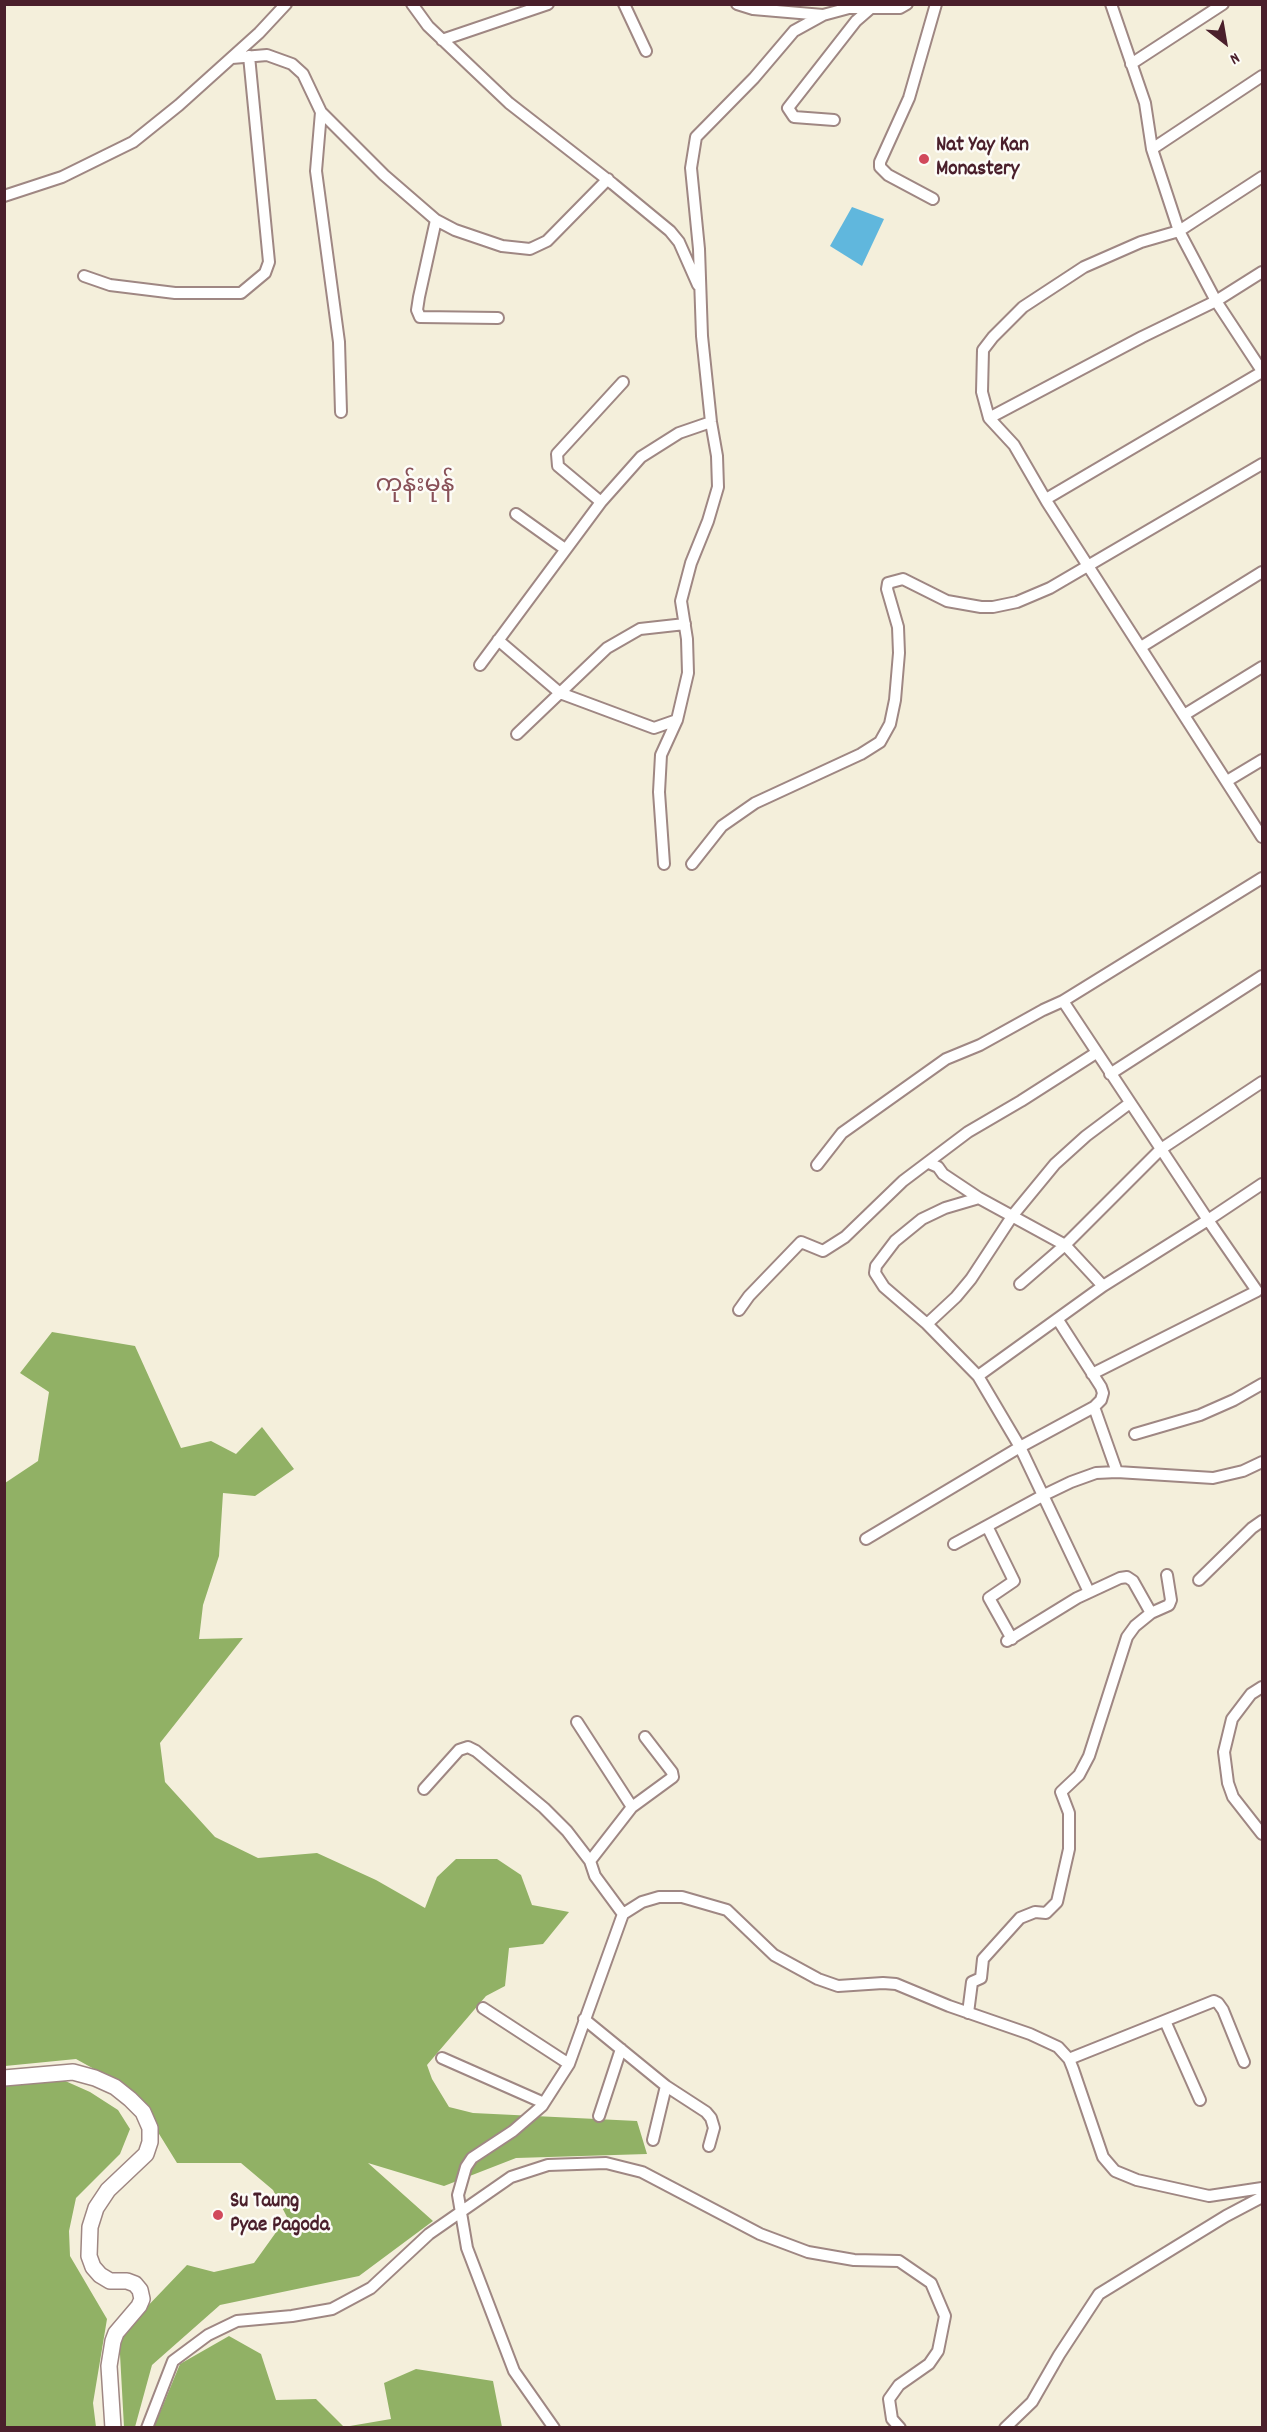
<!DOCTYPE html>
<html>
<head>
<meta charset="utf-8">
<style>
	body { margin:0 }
	#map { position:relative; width:1267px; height:2432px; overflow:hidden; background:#f4efdb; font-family:Dekko,sans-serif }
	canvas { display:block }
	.frame { position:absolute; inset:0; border:6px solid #4a1f2b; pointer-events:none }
	.north { position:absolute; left:1195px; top:12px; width:60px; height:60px; -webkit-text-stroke:4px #fdfcf7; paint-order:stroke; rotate:149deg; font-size:16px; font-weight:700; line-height:24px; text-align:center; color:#4a1f2b }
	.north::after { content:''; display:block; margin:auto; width:21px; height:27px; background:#4a1f2b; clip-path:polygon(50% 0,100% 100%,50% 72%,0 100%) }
</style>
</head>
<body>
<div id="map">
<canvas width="1267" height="2432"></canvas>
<div class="frame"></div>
<div class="north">N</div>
</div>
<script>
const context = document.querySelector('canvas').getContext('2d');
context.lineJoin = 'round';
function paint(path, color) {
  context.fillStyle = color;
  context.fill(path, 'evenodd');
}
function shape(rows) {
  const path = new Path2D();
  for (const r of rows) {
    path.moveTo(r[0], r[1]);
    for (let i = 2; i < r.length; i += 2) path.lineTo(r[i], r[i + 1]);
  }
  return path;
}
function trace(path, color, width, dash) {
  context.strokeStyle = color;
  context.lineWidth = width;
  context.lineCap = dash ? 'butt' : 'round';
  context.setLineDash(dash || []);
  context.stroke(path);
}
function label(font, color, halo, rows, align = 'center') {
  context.font = font + ' Dekko,"Noto Sans Myanmar",sans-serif';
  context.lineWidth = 5;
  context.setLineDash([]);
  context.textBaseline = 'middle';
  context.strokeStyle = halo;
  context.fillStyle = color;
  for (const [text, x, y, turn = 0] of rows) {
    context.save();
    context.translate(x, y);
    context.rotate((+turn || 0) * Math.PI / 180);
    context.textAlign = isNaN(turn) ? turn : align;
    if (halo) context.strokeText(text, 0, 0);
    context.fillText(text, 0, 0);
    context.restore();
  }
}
const forest = shape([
	[52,1332,135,1346,181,1448,211,1441,236,1454,262,1427,294,1469,255,1496,223,1493,219,1556,203,1605,199,1639,243,1638,160,1743,165,1782,215,1837,258,1858,317,1853,376,1880,425,1908,437,1877,456,1859,497,1859,521,1875,532,1905,569,1912,543,1944,509,1948,505,1986,486,1996,427,2065,432,2079,449,2107,473,2113,637,2121,647,2154,516,2158,444,2186,368,2163,433,2221,359,2276,220,2305,152,2365,135,2427,124,2427,119,2336,187,2265,214,2272,254,2263,287,2217,273,2190,241,2163,177,2163,132,2090,76,2059,5,2066,5,1483,38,1461,49,1392,20,1373],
	[63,2080,90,2092,118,2110,130,2129,120,2154,76,2198,69,2231,70,2256,107,2319,93,2403,96,2427,5,2428,5,2083],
	[229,2336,261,2354,276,2400,316,2399,344,2427,391,2419,384,2383,416,2369,493,2381,502,2427,154,2427,180,2364]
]);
const water = shape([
	[852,207,884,219,862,266,830,246]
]);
const minor = shape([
	[412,4,428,26,509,103,613,184,670,231,679,242,698,285],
	[624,4,646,51],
	[737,4,753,9,823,15],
	[1111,4,1145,103,1152,149,1179,231,1216,301,1262,371],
	[442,40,548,4],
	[232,58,267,55,292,64,303,74,321,112,316,171,339,342,341,412],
	[1131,64,1223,4],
	[321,112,384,175,436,220,455,230,502,246,530,249,547,241,608,179],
	[834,120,794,117,788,108,856,21,871,8,900,8,907,4],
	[1152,149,1262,76],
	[1262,177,1179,231,1141,242,1084,267,1023,307,993,337,983,350,982,392,989,418,1014,445,1047,502,1262,837],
	[4,196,62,177,133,142,179,105,259,33,286,4],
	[933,199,888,175,880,167,880,162,909,98,936,4],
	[436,220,419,297,417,310,420,317,498,318],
	[84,276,110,285,175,293,241,293,265,273,269,262,249,56],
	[989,418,1142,337,1216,301,1262,272],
	[1046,499,1262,372],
	[601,502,558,466,557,454,623,382],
	[516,514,565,549],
	[498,640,560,693,654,728,677,720],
	[1141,647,1262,572],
	[480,665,601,502,641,457,679,433,711,422],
	[1184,715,1262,667],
	[517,734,607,648,640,629,685,624],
	[1227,781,1262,760],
	[664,864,659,792,661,755,677,720,688,673,687,639,681,601,691,563,708,521,718,487,717,456,711,422,702,336,699,249,691,168,696,137,754,78,794,31,823,15,849,8,871,8],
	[692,864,722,826,755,803,861,754,880,742,890,724,895,700,899,653,898,627,887,589,888,583,903,579,947,601,981,607,993,607,1017,602,1050,588,1262,464],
	[1110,1074,1262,976],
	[929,1163,938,1167,943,1174,979,1198,1065,1245,1103,1286],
	[817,1165,842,1133,946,1059,980,1045,1043,1010,1063,1001,1262,878],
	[979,1198,945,1208,922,1219,895,1241,876,1266,875,1273,884,1287,927,1324,978,1376,1020,1447,1089,1592],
	[1020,1284,1065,1245,1161,1149,1063,1001],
	[739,1310,749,1296,801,1242,823,1251,845,1237,903,1181,968,1132,1021,1101,1096,1053],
	[927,1324,956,1297,971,1279,1013,1215,1055,1164,1086,1136,1130,1103],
	[1092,1374,1257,1291,1208,1220,1262,1184],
	[978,1376,1103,1286,1208,1220,1161,1149,1262,1082],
	[1094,1407,1117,1472],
	[1135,1434,1200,1415,1234,1400,1262,1384],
	[987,1526,1014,1581,989,1598,1012,1639],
	[866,1539,1020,1447,1094,1407,1101,1400,1103,1393,1101,1387,1058,1320],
	[954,1544,1044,1495,1071,1482,1096,1473,1117,1472,1213,1478,1243,1471,1262,1462],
	[1199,1580,1252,1528,1262,1521],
	[1007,1641,1077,1598,1120,1578,1127,1577,1133,1581,1151,1613],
	[1262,1687,1251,1694,1232,1719,1224,1752,1228,1783,1233,1797,1262,1834],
	[577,1722,632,1807],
	[424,1789,459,1750,468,1747,476,1751,544,1808,567,1831,590,1861,595,1876,623,1914],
	[590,1861,632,1807,673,1777,672,1772,645,1737],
	[483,2008,569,2064],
	[968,2013,972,1982,981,1978,983,1959,1020,1918,1035,1912,1046,1913,1057,1902,1069,1849,1069,1813,1061,1792,1079,1775,1089,1756,1127,1637,1135,1626,1151,1613,1169,1605,1171,1600,1167,1575],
	[584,2019,666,2086,706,2112,711,2118,714,2128,709,2146],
	[1165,2021,1200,2100],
	[442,2058,544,2103],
	[1069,2059,1214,2001,1218,2003,1223,2010,1244,2062],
	[599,2116,621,2049],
	[653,2140,666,2086],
	[147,2428,173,2361,208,2335,237,2321,292,2316,332,2309,371,2288,429,2234,511,2177,548,2165,606,2163,642,2172,760,2234,808,2252,854,2260,899,2261,931,2283,945,2316,938,2351,929,2364,899,2385,889,2399,892,2419,900,2428],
	[554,2428,514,2371,467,2248,458,2195,466,2167,472,2158,513,2131,542,2106,569,2064,623,1914,642,1902,659,1897,682,1897,727,1910,774,1955,818,1979,838,1986,883,1983,896,1984,949,2006,1030,2034,1058,2047,1069,2059,1073,2069,1103,2157,1115,2171,1137,2180,1209,2196,1262,2188],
	[1005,2428,1032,2402,1059,2355,1099,2294,1226,2216,1262,2197]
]);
const secondary = shape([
	[4,2078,73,2072,95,2078,115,2087,130,2099,143,2112,150,2128,150,2142,146,2154,108,2190,96,2208,90,2227,89,2256,93,2267,100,2275,110,2281,127,2281,135,2284,140,2290,142,2299,139,2306,116,2333,113,2341,109,2366,113,2428]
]);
const markers = [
	[924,159,6,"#d1495b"],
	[218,2215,6,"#d1495b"]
];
const poiNames = [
	["Nat Yay Kan",936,147],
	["Monastery",936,171],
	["Su Taung",230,2203],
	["Pyae Pagoda",230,2227]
];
const quarterNames = [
	["ကုန်းမုန်",415,488]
];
paint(forest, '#91b165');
paint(water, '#60b7dd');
trace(minor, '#9f8783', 14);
trace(secondary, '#9f8783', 18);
trace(minor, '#fff', 10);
trace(secondary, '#fff', 15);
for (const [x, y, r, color] of markers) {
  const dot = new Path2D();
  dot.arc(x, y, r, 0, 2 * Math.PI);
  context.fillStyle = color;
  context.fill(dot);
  trace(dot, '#fdfcf7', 2);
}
label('bold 21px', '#4a1f2b', '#fdfcf7', poiNames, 'left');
label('24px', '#885057', '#fdfcf7', quarterNames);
</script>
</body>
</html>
